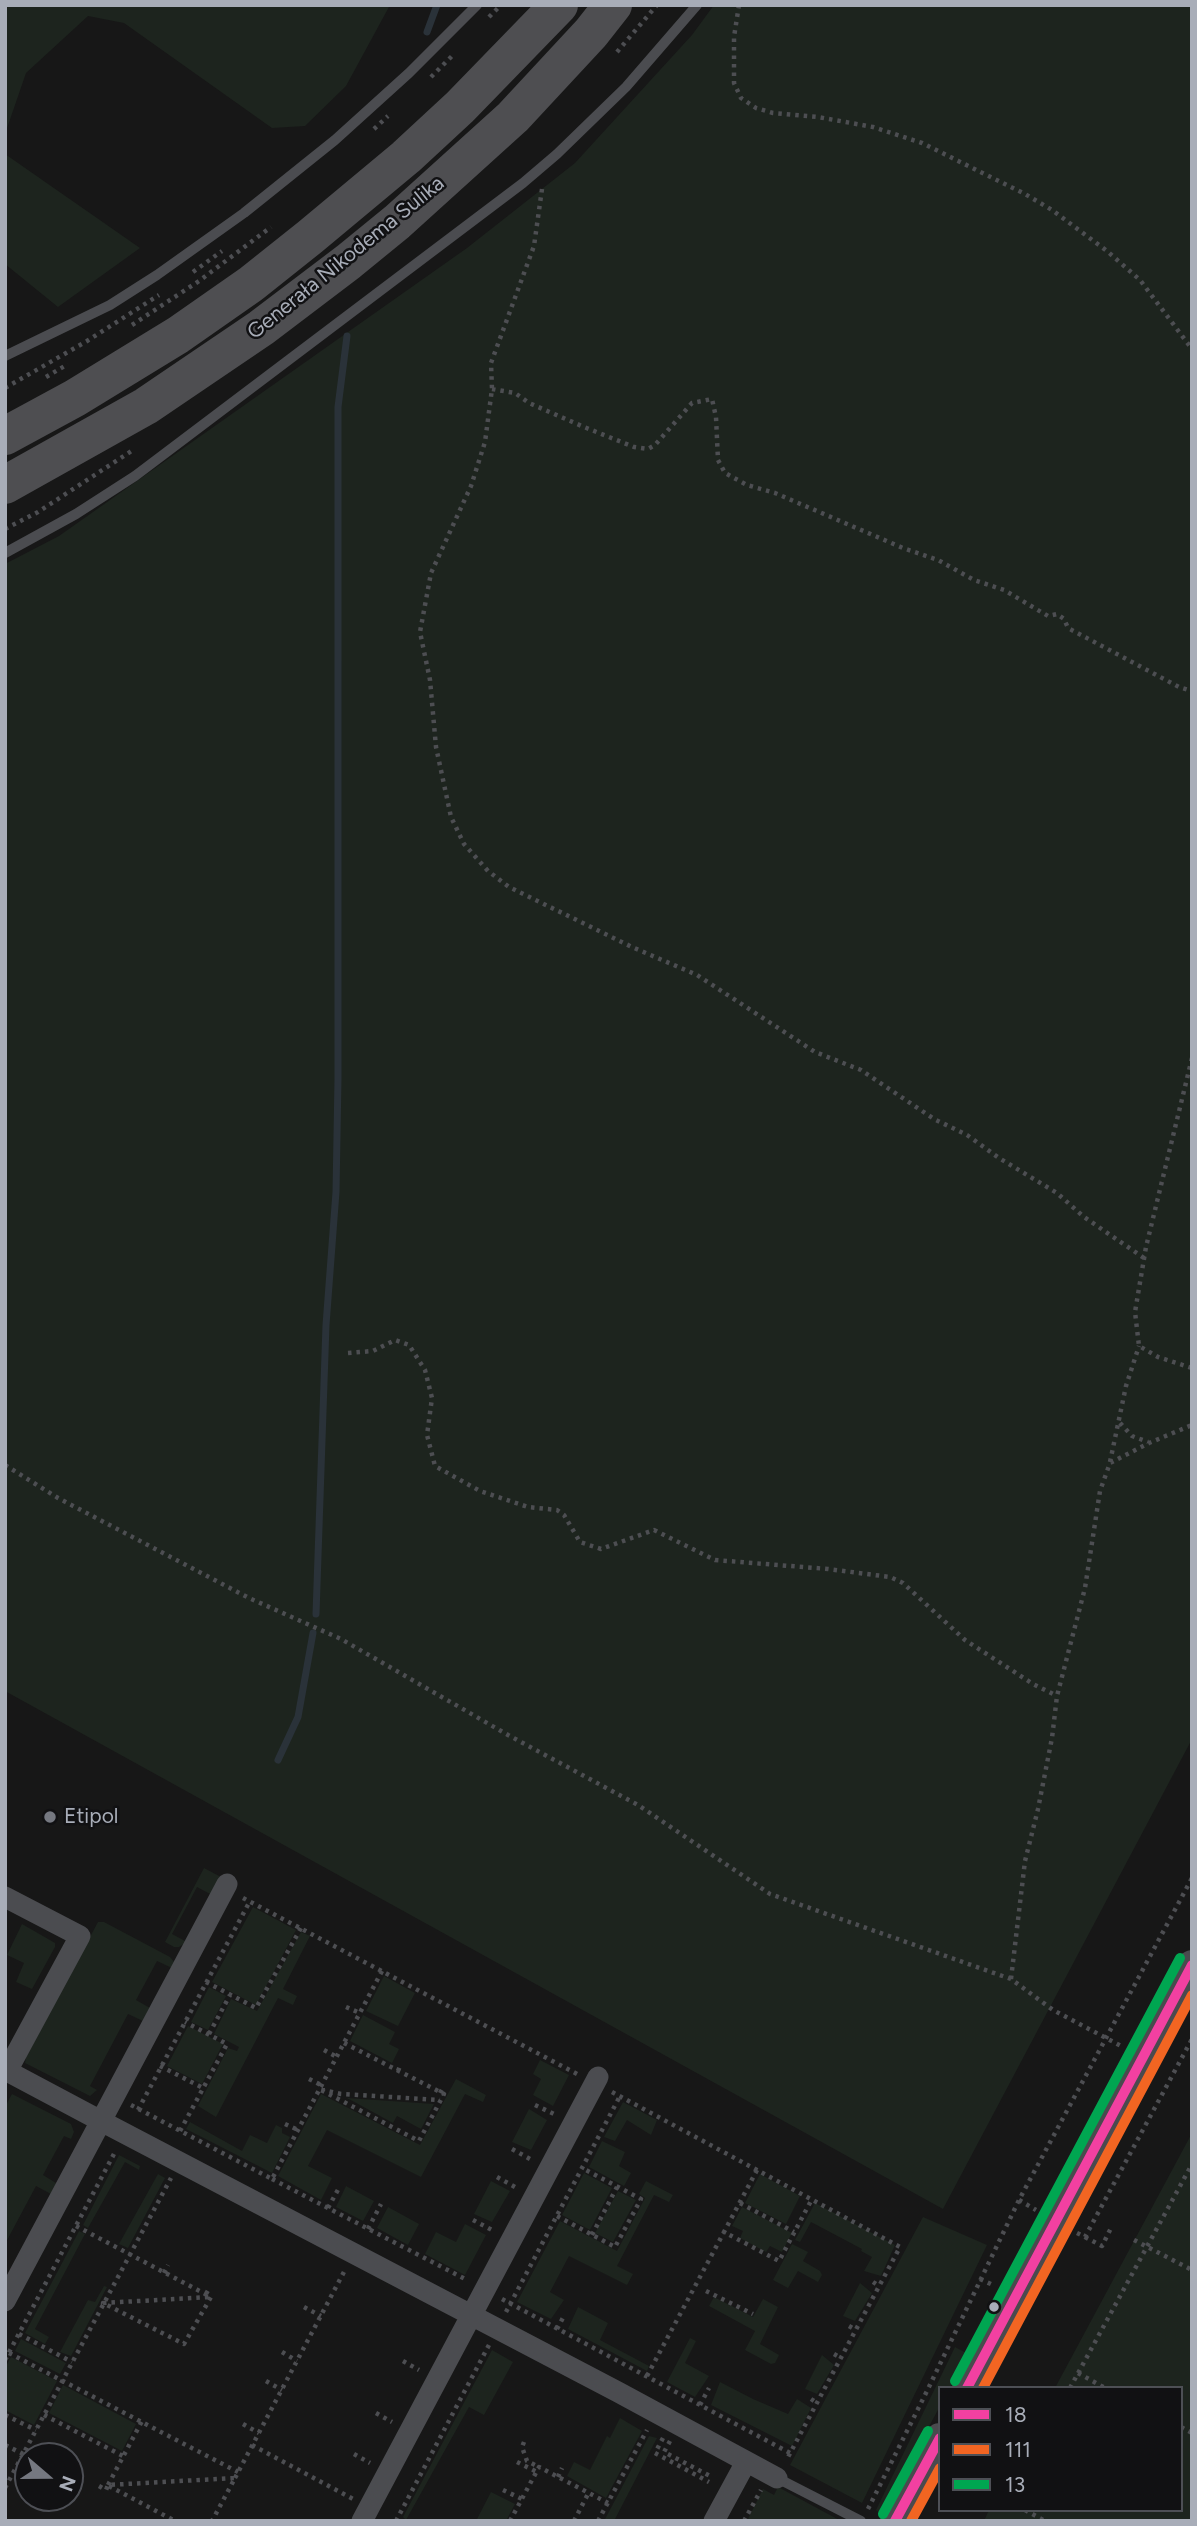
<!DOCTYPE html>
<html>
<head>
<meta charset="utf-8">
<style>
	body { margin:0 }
	#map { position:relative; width:1197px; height:2526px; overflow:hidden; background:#171717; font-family:Figtree,sans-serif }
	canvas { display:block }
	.frame { position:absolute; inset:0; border:7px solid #a8adb8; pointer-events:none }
	.legend { position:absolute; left:938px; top:2386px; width:245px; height:126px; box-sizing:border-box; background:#111113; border:2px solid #4d4f55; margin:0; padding:9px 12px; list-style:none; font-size:21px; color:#a8adb8 }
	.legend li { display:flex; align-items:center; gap:14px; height:35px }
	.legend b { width:35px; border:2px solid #4d4f55 }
	.north { position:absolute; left:14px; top:2442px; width:70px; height:70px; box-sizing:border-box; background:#111113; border:2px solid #4d4f55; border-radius:50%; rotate:110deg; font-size:19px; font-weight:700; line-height:28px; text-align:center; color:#a8adb8 }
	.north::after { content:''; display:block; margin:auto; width:24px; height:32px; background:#757880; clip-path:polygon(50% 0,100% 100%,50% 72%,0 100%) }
</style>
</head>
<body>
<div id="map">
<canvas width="1197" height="2526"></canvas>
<div class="frame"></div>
<ul class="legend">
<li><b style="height:9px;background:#f240a1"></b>18</li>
<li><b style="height:9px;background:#f26522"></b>111</li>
<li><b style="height:9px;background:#00a651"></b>13</li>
</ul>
<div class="north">N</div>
</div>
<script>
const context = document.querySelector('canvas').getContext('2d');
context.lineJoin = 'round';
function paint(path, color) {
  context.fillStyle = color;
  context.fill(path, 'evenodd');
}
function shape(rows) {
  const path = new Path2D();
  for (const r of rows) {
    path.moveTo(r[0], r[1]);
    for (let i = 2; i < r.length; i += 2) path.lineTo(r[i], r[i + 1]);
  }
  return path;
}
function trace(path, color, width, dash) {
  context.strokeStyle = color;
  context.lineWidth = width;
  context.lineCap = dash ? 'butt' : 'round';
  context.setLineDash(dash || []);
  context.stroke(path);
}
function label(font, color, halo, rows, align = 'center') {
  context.font = font + ' Figtree,sans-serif';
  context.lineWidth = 5;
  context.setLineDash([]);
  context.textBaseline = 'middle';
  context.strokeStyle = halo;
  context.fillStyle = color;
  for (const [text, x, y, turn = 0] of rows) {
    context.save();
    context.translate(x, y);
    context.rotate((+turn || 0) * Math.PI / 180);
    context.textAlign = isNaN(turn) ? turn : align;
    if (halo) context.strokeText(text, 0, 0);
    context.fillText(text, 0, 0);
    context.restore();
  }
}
const green = shape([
	[5,5,390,5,346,86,305,126,272,128,124,23,88,16,26,73,5,134],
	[714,5,1192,5,1192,1739,943,2209,5,1691,5,564,59,536,467,248,575,163,692,35],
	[5,154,140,248,58,307,5,264],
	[204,1868,221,1877,212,1895,197,1887,172,1934,187,1942,179,1947,174,1947,165,1942],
	[253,1907,296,1930,256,2005,212,1982],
	[98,1922,104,1922,170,1957,174,1962,172,1968,157,1961,136,2000,150,2008,143,2021,128,2014,90,2086,97,2090,90,2096,25,2063,26,2057],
	[22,1924,55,1943,55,1947,32,1989,16,1982,24,1963,7,1955],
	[301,1932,310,1936,283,1989,297,1996,293,2005,278,1998,216,2117,198,2106,228,2048,237,2051,239,2047,214,2034,231,1999,257,2011],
	[384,1976,415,1993,398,2026,366,2011],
	[209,1987,226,1996,208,2030,191,2022],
	[363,2015,395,2032,389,2044,399,2049,392,2063,350,2041],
	[188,2026,223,2044,202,2084,167,2066],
	[540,2060,569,2075,553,2106,533,2095,541,2079,533,2074],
	[456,2079,486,2095,483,2102,465,2094,421,2177,327,2130,308,2166,332,2178,321,2200,278,2176,321,2094,420,2145],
	[12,2094,71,2124,74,2132,71,2139,64,2136,43,2175,56,2183,51,2194,36,2186,5,2244,5,2107],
	[347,2098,434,2104,421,2129,397,2116,393,2123],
	[623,2102,657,2120,651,2135,627,2120,615,2141,604,2137],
	[529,2109,547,2120,531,2150,512,2142],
	[190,2122,242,2151,250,2135,267,2143,276,2125,282,2128,282,2133,290,2137,272,2173,186,2129],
	[1192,2133,1192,2521,984,2521,989,2510,1181,2510,1181,2388,1055,2388],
	[602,2141,625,2152,619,2166,631,2173,624,2186,589,2167],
	[119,2155,140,2166,139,2170,125,2162,88,2228,83,2225],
	[584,2173,612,2188,590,2230,562,2215],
	[158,2174,165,2178,128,2248,119,2244],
	[760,2174,800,2196,786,2224,745,2203],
	[491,2181,510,2191,492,2222,474,2214],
	[646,2181,673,2195,669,2202,654,2195,617,2266,633,2274,627,2285,569,2256,550,2292,564,2300,551,2319,517,2302,560,2221,617,2251,645,2198,639,2194],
	[346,2186,374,2201,363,2221,336,2207],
	[618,2191,636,2200,613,2242,595,2233],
	[815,2203,895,2245,881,2276,864,2271,872,2257,861,2251,862,2249,811,2222,800,2242,795,2240],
	[388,2207,419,2224,408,2245,377,2228],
	[742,2207,792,2233,782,2252,770,2246,766,2252,740,2238,743,2231,732,2226],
	[923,2217,987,2245,862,2503,790,2465],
	[465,2224,486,2235,465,2275,425,2254,436,2232,456,2242],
	[79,2231,85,2234,35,2329,49,2337,45,2344,25,2333],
	[792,2244,808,2252,803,2261,820,2271,822,2275,818,2282,798,2271,788,2288,773,2280],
	[860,2283,872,2293,855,2321,843,2316],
	[104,2286,107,2287,71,2356,60,2352,88,2300,95,2302],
	[714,2297,753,2317,763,2299,778,2307,760,2344,779,2355,775,2363,771,2364,745,2350,755,2331,709,2306],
	[578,2307,608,2323,600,2340,649,2366,647,2371,568,2329],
	[690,2338,696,2341,685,2363,709,2376,695,2397,667,2382],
	[21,2339,66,2363,60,2374,15,2351],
	[955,2347,968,2354,950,2388,940,2388,940,2406,885,2509,880,2513,876,2510],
	[492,2350,513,2362,484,2415,469,2407,406,2520,403,2517],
	[822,2355,834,2365,817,2394,805,2389],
	[11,2357,57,2381,34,2425,5,2410,5,2368],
	[720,2382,753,2399,788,2414,797,2399,811,2408,792,2446,711,2405],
	[63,2385,136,2424,122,2451,49,2413],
	[620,2418,642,2431,606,2498,567,2476,574,2462,590,2470,607,2436,610,2438],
	[649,2436,657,2438,614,2521,604,2521],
	[778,2487,841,2521,747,2521,763,2489,774,2495],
	[491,2492,515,2504,506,2521,476,2521]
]);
const stream = shape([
	[427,32,437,5],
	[316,1614,326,1325,336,1192,338,1079,338,407,347,336],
	[278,1760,298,1717,313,1633]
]);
const path = shape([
	[739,5,734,37,734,83,741,98,756,108,773,113,818,117,873,127,922,143,1025,194,1052,210,1107,251,1140,280,1192,349],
	[489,17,501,5],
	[617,52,657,5],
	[431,77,454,54],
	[374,129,388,116],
	[542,189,534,246,491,363,492,389,485,442,471,486,431,573,420,632,430,680,436,747,451,817,464,844,488,871,509,887,632,947,697,975,815,1052,861,1070,934,1119,967,1135,999,1158,1057,1193,1084,1217,1144,1258],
	[193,272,222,251],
	[132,325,199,281,271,227],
	[46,377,68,364],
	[5,388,87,341,159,295],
	[492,389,515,393,529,403,584,427,634,447,648,449,655,445,692,403,712,399,716,417,718,460,725,473,747,485,775,493,903,548,938,560,974,580,1004,590,1048,616,1057,614,1064,619,1068,628,1179,687,1192,691],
	[5,529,38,512,133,450],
	[1192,1058,1146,1247,1135,1312,1139,1346,1158,1357,1192,1368],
	[348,1353,373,1351,395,1340,409,1345,425,1370,432,1398,427,1435,435,1466,480,1491,528,1507,557,1510,564,1515,580,1542,601,1549,654,1530,715,1560,828,1569,890,1577,903,1583,965,1640,1033,1684,1057,1696],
	[1120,1423,1132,1436,1148,1442],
	[1110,1462,1126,1386,1139,1346],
	[5,1465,58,1498,249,1598,341,1639,508,1735,638,1805,770,1894,1011,1979,1053,2010,1123,2047],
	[243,1898,579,2075],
	[1011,1979,1025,1861,1038,1809,1052,1738,1057,1696,1085,1588,1100,1491,1110,1463,1149,1443,1192,1425],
	[206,1982,256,2008,301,1928],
	[346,2007,360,2013],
	[209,2034,230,1995],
	[344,2043,444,2094,419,2141,319,2089,341,2094,440,2100],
	[324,2050,337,2057],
	[160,2066,203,2088],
	[398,2071,401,2063],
	[309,2079,321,2085],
	[612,2092,900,2247,787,2459],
	[440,2093,444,2086],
	[131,2105,272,2179,382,1971],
	[535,2105,554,2114],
	[138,2110,250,1901],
	[285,2124,298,2130],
	[180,2131,227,2044,185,2022],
	[512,2149,530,2159],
	[757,2170,724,2232,779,2261,812,2199],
	[497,2177,515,2187],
	[272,2179,467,2280],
	[1019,2200,1036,2210],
	[740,2203,794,2232],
	[328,2208,340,2186],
	[557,2216,615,2247,641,2199,582,2168],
	[473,2220,492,2230],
	[76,2226,211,2297,184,2344,103,2303,211,2297],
	[368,2229,381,2204],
	[1077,2233,1085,2237,1192,2039],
	[592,2235,617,2187],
	[1085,2237,1102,2246,1111,2228],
	[1134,2240,1192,2270],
	[164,2273,168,2265],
	[980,2279,995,2286],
	[873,2282,879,2286],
	[706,2291,753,2314],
	[206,2294,210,2287],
	[502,2299,790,2453],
	[304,2307,321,2316],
	[506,2312,620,2096],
	[849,2326,856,2330],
	[557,2329,565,2314],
	[19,2334,72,2362],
	[282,2352,297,2361],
	[9,2353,238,2472],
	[834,2354,841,2358],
	[5,2360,115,2152],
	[403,2361,419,2370],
	[1078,2373,1105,2388],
	[647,2376,724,2232],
	[266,2381,282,2390],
	[1070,2388,1192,2164],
	[811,2399,817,2403],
	[700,2405,709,2388],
	[376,2413,392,2422],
	[5,2415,36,2430],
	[44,2415,123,2456],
	[243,2424,259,2433],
	[1181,2427,1192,2433],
	[663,2438,655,2453,709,2482],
	[670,2441,664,2452,712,2477],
	[524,2442,522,2447,527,2461,539,2467],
	[5,2445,23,2454],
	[252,2445,353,2499],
	[354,2454,370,2463],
	[517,2462,537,2472],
	[558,2477,562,2468],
	[235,2478,345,2270],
	[108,2485,142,2421],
	[99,2486,106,2490,108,2485,235,2478,212,2521],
	[109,2486,175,2521],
	[5,2488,171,2178],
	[503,2490,522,2499],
	[868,2509,927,2391,1019,2200,1192,1878],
	[1025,2510,1045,2521],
	[396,2521,489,2345],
	[510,2521,539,2467,608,2503],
	[574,2521,589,2492],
	[598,2521,647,2430],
	[744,2521,761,2490]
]);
const lane = shape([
	[5,356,110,305,157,275,244,213,335,140,409,73,477,5],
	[5,553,76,514,135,476,523,183,557,154,626,87,697,5],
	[777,2478,861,2521]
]);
const street = shape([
	[227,1884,101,2121,618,2392,777,2478],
	[5,1897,80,1936,7,2071,101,2121,5,2301],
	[362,2521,598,2077],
	[714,2521,746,2462]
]);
const secondary = shape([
	[967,2388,1192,1965],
	[895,2521,940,2438]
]);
const highway = shape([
	[5,436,75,398,178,335,251,284,310,237,406,157,460,107,559,5],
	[5,485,146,406,261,328,348,262,397,222,513,117,591,33,613,5]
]);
const bus1 = shape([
	[967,2388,1192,1965],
	[895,2521,940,2438]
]);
const bus2 = shape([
	[983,2388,1192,1995],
	[911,2521,940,2468]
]);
const bus3 = shape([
	[955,2381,1180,1958],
	[883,2514,928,2431]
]);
const markers = [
	[50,1817,7,"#757880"],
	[994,2307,6,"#a8adb8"]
];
const streetNames = [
	["Generała Nikodema Sulika",346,258,-39]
];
const poiNames = [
	["Etipol",64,1817]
];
paint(green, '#1d241e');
trace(stream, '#2a3239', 7);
trace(path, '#4d4e52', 4.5, [3.5, 5]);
trace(lane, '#4b4c50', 10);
trace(street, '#4b4c50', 21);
trace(secondary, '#4a4a4e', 30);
trace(highway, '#4e4e51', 38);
trace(bus1, '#f240a1', 10);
trace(bus2, '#f26522', 10);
trace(bus3, '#00a651', 10);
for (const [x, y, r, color] of markers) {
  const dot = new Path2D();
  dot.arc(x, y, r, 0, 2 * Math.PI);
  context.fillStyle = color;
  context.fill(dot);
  trace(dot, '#111113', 2.5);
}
label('21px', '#a8adb8', '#111113', streetNames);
label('21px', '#a8adb8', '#111113', poiNames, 'left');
</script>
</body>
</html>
